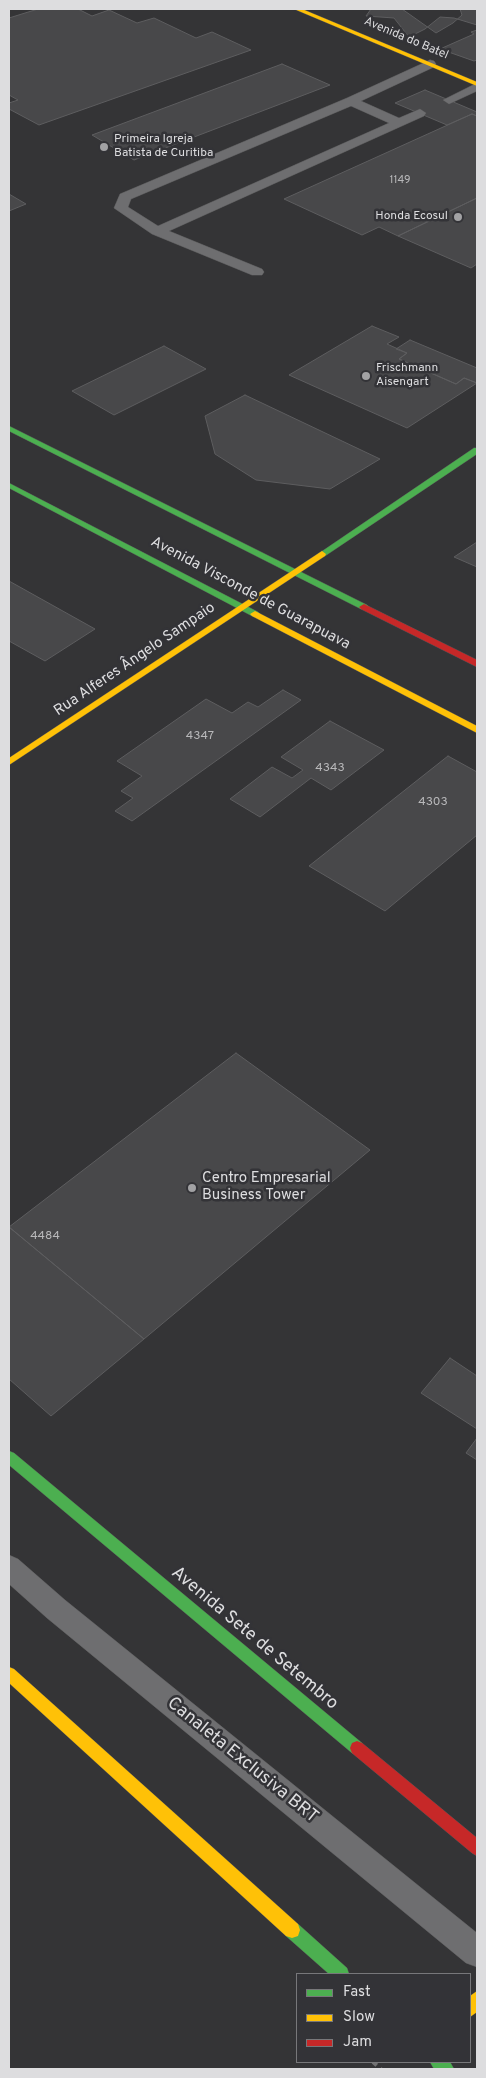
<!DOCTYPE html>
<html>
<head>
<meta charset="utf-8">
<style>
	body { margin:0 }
	#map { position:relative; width:486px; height:2078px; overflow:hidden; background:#343436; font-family:Overpass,sans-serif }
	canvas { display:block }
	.frame { position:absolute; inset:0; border:10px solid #dddddf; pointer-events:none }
	.legend { position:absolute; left:296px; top:1973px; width:175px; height:90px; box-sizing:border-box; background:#333337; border:1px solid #77777a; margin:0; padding:6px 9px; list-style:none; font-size:15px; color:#dddddf }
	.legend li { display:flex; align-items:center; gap:10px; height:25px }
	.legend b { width:25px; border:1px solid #77777a }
</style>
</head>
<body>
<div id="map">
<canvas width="486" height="2078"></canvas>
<div class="frame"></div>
<ul class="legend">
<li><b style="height:6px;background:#4caf50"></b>Fast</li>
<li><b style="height:6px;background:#ffc107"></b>Slow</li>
<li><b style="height:6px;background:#c62828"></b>Jam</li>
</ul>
</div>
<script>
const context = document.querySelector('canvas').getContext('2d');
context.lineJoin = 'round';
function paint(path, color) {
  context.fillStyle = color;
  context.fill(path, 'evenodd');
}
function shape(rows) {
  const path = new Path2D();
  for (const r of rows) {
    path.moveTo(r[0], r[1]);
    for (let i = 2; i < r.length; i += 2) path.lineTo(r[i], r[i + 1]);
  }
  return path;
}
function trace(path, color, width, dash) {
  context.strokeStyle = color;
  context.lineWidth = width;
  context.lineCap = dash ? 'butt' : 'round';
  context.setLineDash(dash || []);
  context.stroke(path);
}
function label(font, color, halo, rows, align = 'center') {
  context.font = font + ' Overpass,sans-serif';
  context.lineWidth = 5;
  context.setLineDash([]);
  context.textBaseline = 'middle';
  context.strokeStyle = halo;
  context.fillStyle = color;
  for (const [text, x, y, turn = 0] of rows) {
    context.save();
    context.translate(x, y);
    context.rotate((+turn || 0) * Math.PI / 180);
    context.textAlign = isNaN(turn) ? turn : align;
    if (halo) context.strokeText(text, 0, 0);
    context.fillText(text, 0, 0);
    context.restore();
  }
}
const building = shape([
	[38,9,78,9,92,16,109,10,137,23,154,18,196,38,212,32,251,50,39,125,9,109,9,103,18,100,9,95,9,18,38,9],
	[371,9,477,9,477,25,454,18,440,17,425,29,409,37,394,18,366,16,371,9],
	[402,9,460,9,462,15,453,23,436,33,402,9],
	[477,30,477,60,474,61,440,49,474,34,471,32,477,30],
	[282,64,330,85,134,160,92,135,282,64],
	[425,90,477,112,477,116,472,114,447,125,395,103,425,90],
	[472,114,477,116,477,198,398,236,379,227,362,235,284,199,472,114],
	[9,194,26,204,9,211,9,194],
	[477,198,477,264,471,268,398,236,477,198],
	[372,326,399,337,387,344,407,353,399,359,456,384,464,378,477,383,407,428,289,375,372,326],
	[410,340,477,368,477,383,464,378,456,384,399,359,407,353,396,349,410,340],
	[164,346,206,369,114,415,72,391,164,346],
	[245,395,380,459,330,489,256,480,215,454,205,416,245,395],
	[477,542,477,567,454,557,477,542],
	[9,581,95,629,45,661,9,641,9,581],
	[283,690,301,700,132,821,115,811,133,798,121,791,142,776,117,761,206,699,232,713,248,702,258,707,283,690],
	[330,721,384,750,331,790,311,778,260,817,230,799,272,767,292,778,303,770,281,757,330,721],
	[448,756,477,772,477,835,385,911,309,866,448,756],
	[236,1053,370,1150,144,1339,9,1227,236,1053],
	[9,1227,144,1339,51,1416,9,1379,9,1227],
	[450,1358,477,1376,477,1429,421,1393,450,1358],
	[477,1438,477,1460,466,1453,477,1438]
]);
const path = shape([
	[373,2062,381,2069]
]);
const lane = shape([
	[430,60,434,61,436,64,434,67,361,101,399,118,420,109,426,113,424,116,169,231,262,269,264,272,262,275,252,275,152,234,114,208,120,194,347,98,430,60],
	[351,106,389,123,158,226,128,207,131,199,351,106],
	[477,83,477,91,449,104,443,100,477,83],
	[9,1555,18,1559,65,1600,477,1933,477,1967,466,1963,47,1618,9,1584,9,1555]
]);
const fast = shape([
	[9,426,367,605,369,607,367,609,361,609,9,431,9,426],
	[474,448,477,448,477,454,325,556,319,556,318,554,474,448],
	[9,483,258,612,260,614,255,617,252,616,9,488,9,483],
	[9,1451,14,1453,362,1743,364,1748,362,1753,357,1755,352,1753,9,1465,9,1451],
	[292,1922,298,1924,347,1968,349,1974,329,1974,286,1936,284,1930,286,1924,292,1922],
	[430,2062,450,2062,454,2069,434,2069,430,2062]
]);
const slow = shape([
	[294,9,302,9,477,82,477,86,294,9],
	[322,551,326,554,325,556,9,765,9,758,322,551],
	[255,611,477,726,477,733,252,616,250,614,255,611],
	[9,1667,14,1669,298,1924,300,1930,298,1936,292,1938,286,1936,9,1683,9,1667],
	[477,1991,477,2012,470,2017,470,1996,477,1991]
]);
const jam = shape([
	[364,604,477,660,477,667,361,609,359,607,364,604],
	[357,1741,362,1743,477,1838,477,1856,472,1853,352,1753,350,1748,352,1743,357,1741]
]);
const markers = [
	[104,147,5,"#a2a2a4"],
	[458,217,5,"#a2a2a4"],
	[366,376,5,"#a2a2a4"],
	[192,1188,5,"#a2a2a4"]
];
const farNumbernames = [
	["1149",400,181]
];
const farStreetnames = [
	["Avenida do Batel",406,39,23]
];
const farPoinames = [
	["Primeira Igreja",114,140],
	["Batista de Curitiba",114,154],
	["Honda Ecosul",448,217,"right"],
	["Frischmann",376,369],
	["Aisengart",376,383]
];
const numberNames = [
	["4347",200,737],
	["4343",330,769],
	["4303",433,803],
	["4484",45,1237]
];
const streetNames = [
	["Avenida Visconde de Guarapuava",250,594,28],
	["Rua Alferes Ângelo Sampaio",135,660,-34]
];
const poiNames = [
	["Centro Empresarial",202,1179],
	["Business Tower",202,1196]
];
const nearStreetnames = [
	["Avenida Sete de Setembro",254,1639,40],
	["Canaleta Exclusiva BRT",242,1761,39]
];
paint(building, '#48484a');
trace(building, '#5d5d5f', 1);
trace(lane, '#535354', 1);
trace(fast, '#535354', 1);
trace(slow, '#535354', 1);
trace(jam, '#535354', 1);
trace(path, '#717172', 4, [5, 5]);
paint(lane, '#6e6e70');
paint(fast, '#4caf50');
paint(slow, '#ffc107');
paint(jam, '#c62828');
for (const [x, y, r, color] of markers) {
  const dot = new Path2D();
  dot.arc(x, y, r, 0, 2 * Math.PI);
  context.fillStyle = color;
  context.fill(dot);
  trace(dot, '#333337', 2);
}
label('11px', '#b8b8ba', null, farNumbernames);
label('12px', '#dddddf', '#333337', farStreetnames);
label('12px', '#dddddf', '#333337', farPoinames, 'left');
label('12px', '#b8b8ba', null, numberNames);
label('15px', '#dddddf', '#333337', streetNames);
label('15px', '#dddddf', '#333337', poiNames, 'left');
label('18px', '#dddddf', '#333337', nearStreetnames);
</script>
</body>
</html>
